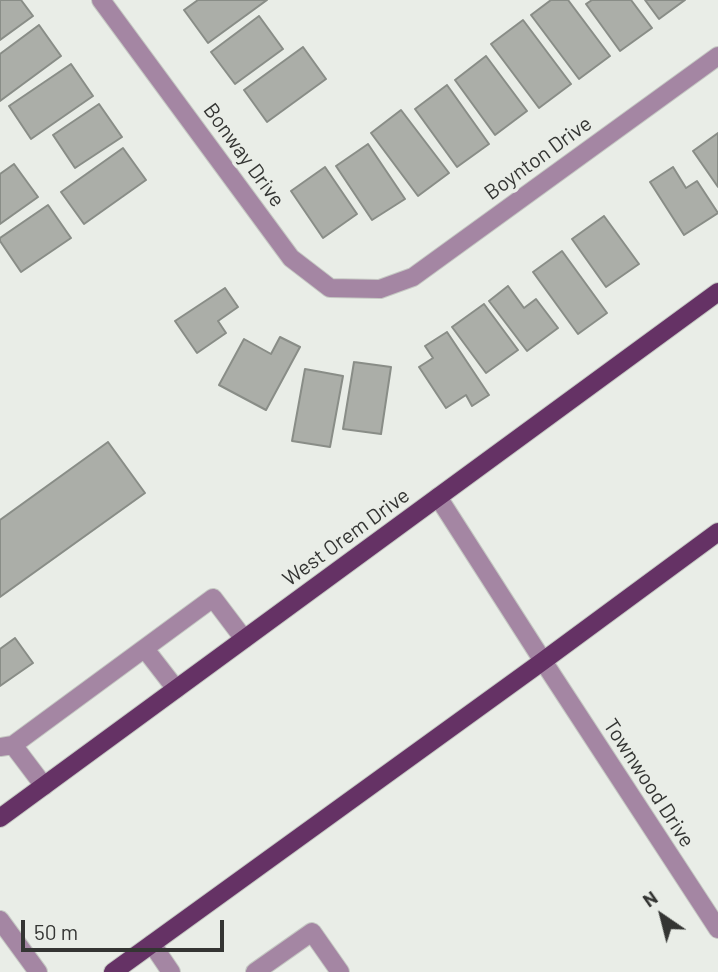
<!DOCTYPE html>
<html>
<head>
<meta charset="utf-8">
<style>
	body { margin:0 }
	#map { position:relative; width:718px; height:972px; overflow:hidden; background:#e9ede7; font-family:Barlow,sans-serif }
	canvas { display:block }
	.north { position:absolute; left:627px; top:881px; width:70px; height:70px; -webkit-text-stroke:5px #e9ede7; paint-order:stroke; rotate:325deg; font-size:19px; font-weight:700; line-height:28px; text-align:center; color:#343533 }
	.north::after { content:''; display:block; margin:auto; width:24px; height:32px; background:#343533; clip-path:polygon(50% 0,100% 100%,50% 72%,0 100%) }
	.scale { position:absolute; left:21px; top:920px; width:203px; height:32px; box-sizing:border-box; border:4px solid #343533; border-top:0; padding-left:9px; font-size:21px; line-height:24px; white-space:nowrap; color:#343533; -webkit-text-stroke:5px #e9ede7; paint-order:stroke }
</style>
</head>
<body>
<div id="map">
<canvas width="718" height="972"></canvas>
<div class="north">N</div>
<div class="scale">50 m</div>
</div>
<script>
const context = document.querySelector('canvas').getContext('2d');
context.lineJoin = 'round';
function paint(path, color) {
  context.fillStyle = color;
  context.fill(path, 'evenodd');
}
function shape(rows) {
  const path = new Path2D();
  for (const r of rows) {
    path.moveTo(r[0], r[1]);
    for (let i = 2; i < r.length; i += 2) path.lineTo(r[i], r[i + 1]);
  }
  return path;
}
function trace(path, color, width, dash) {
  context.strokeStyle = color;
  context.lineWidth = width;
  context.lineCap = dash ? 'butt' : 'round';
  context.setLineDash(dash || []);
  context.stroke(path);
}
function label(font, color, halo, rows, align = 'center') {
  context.font = font + ' Barlow,sans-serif';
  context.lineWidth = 7;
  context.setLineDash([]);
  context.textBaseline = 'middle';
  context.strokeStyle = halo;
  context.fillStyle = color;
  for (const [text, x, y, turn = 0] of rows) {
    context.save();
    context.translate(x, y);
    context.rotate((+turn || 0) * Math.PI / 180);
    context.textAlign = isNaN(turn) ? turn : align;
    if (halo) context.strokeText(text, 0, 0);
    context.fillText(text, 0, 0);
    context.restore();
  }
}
const building = shape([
	[0,0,21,0,33,16,0,40,0,0],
	[198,0,267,0,208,43,184,10,198,0],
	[551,0,568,0,610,56,579,79,531,15,551,0],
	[592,0,631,0,652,28,620,51,586,4,592,0],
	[645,0,685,0,659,19,645,0],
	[259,16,283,49,235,84,211,52,259,16],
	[523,20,571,84,539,108,491,44,523,20],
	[39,25,61,56,0,101,0,54,39,25],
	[303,47,326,79,267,122,244,90,303,47],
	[486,56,527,111,495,135,455,80,486,56],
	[71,64,93,96,31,139,9,106,71,64],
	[447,85,489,144,457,167,415,109,447,85],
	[99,104,122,137,75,168,53,135,99,104],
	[401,110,449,173,418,196,371,133,401,110],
	[718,133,718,187,693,151,718,133],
	[368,144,405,199,372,220,336,166,368,144],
	[123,148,146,180,84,224,61,192,123,148],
	[14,164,38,197,0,224,0,174,14,164],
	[325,167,357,214,323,238,291,191,325,167],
	[673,167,686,188,697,181,718,213,684,235,650,182,673,167],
	[48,205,71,238,21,272,0,241,0,238,48,205],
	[604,216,639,264,606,287,572,239,604,216],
	[562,251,607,313,578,334,533,272,562,251],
	[508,286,524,308,536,299,558,328,527,351,489,301,508,286],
	[225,288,238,307,218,321,226,333,197,353,175,321,225,288],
	[484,304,518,350,486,373,452,327,484,304],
	[447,332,489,395,472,406,466,395,446,408,419,367,433,358,425,346,447,332],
	[280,337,300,347,266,410,219,385,244,339,271,354,280,337],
	[354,362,391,367,381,434,343,429,354,362],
	[305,369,343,376,330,447,292,441,305,369],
	[108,442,145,493,0,597,0,520,108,442],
	[15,638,33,663,0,686,0,649,15,638]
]);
const minor = shape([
	[101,0,291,258,330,288,380,289,413,277,718,56],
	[438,497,543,661,718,929],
	[145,649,176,689],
	[13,745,44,786],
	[0,747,13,745,213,598,244,639],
	[0,920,38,972],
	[152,944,171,972],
	[255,972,312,932,340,972]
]);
const major = shape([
	[0,818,718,292],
	[113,972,543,661,718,532]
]);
const streetNames = [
	["Bonway Drive",244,155,54],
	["Boynton Drive",538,158,-36],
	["West Orem Drive",346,537,-36],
	["Townwood Drive",649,783,57]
];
paint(building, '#abaea8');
trace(building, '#898d87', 2);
trace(minor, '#c5c8c3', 20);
trace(major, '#c5c8c3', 20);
trace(minor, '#a486a3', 18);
trace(major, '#653265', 18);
label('21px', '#343533', '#e9ede7', streetNames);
</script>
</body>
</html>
